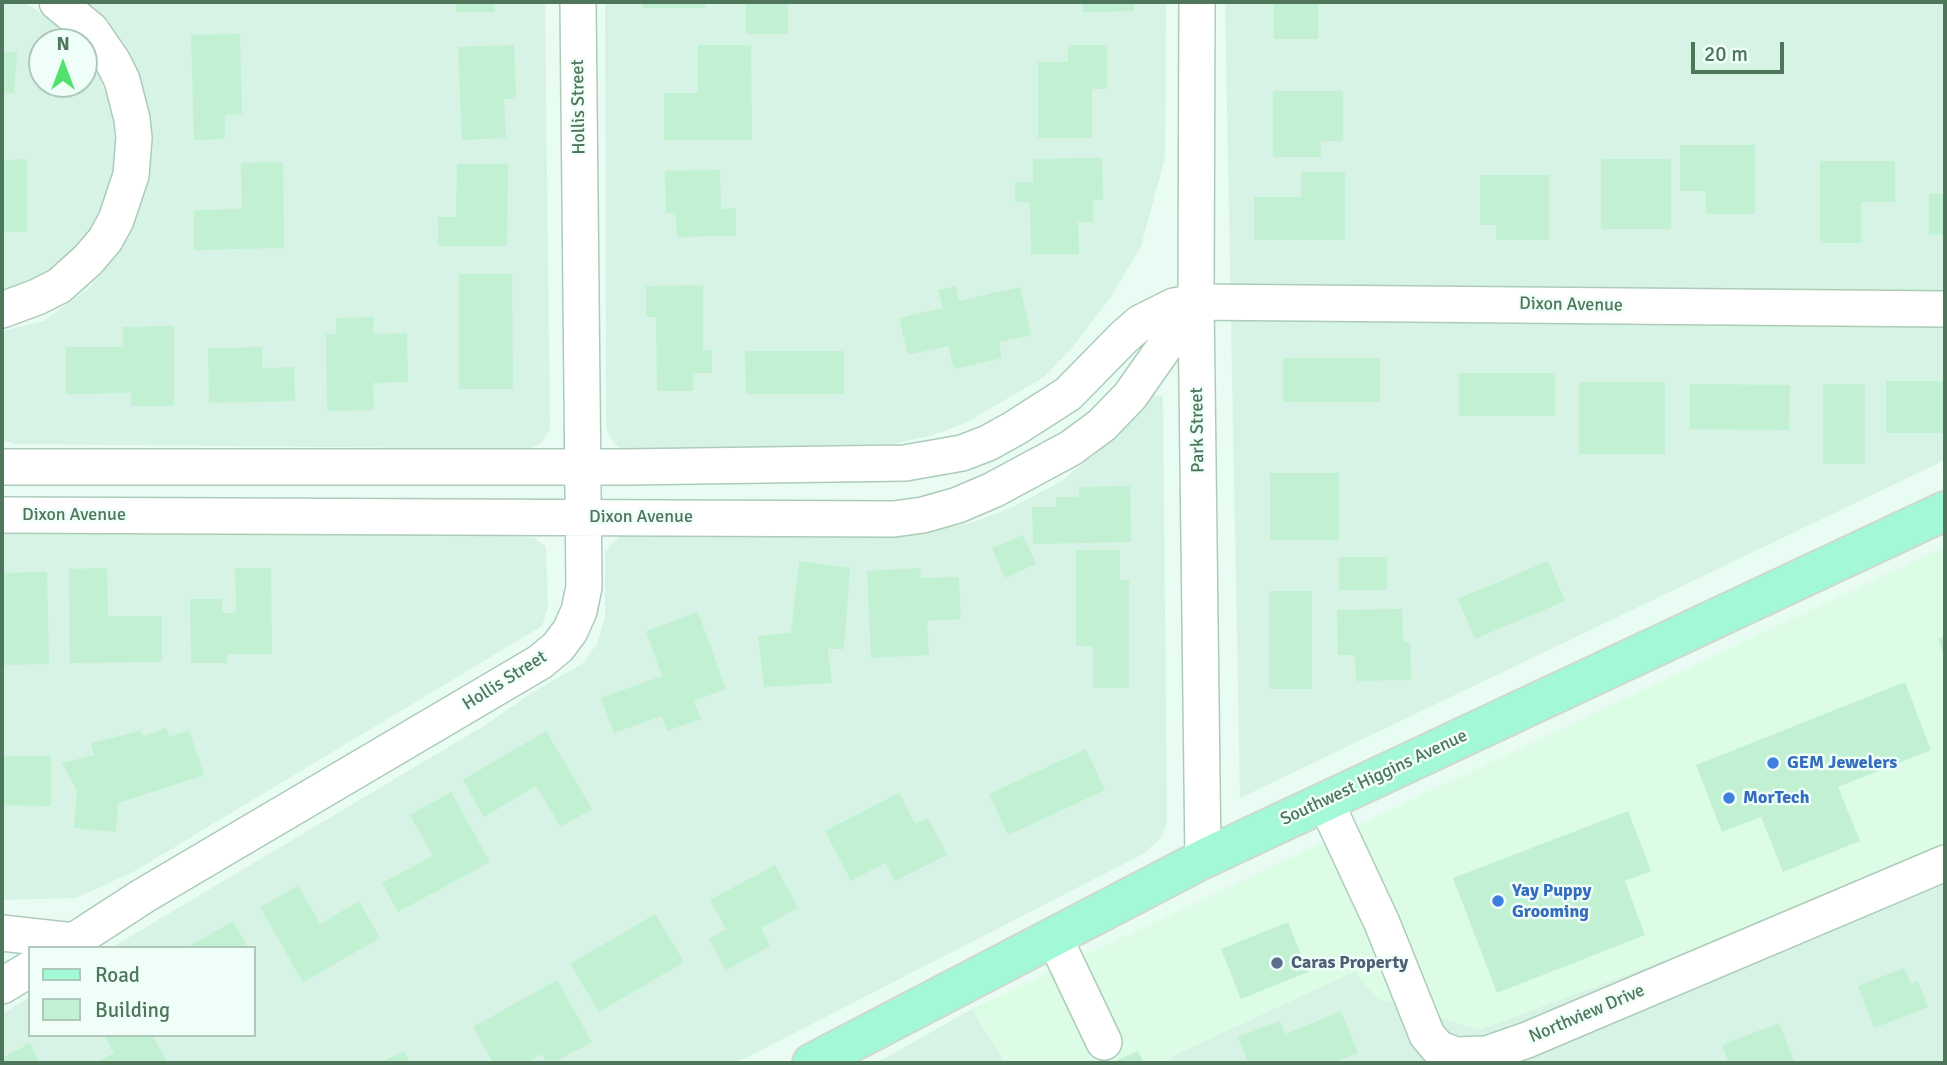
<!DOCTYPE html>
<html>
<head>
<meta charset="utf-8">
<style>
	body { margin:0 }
	#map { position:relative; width:1947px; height:1065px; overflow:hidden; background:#e8fcf4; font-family:Signika,sans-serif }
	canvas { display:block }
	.frame { position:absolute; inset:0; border:4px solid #4d765a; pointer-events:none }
	.legend { position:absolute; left:28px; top:946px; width:228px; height:91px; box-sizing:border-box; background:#effef8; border:2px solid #aec8b9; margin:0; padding:9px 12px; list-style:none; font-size:21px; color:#4d765a }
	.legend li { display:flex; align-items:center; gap:14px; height:35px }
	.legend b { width:35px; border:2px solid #aec8b9 }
	.north { position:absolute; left:28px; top:28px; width:70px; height:70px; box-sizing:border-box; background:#effef8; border:2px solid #aec8b9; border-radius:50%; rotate:0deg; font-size:19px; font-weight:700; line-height:28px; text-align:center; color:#4d765a }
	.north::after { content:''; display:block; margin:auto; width:24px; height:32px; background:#52e16c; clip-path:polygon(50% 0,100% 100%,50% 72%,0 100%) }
	.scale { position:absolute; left:1691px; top:42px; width:93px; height:32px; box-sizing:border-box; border:4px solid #4d765a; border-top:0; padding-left:9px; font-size:21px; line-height:24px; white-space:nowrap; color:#4d765a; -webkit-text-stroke:5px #effef8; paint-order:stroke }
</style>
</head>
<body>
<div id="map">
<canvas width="1947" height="1065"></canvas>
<div class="frame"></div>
<ul class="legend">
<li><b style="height:9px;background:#a3f8d5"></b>Road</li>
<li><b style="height:19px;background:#c1f1d2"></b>Building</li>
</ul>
<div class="north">N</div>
<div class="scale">20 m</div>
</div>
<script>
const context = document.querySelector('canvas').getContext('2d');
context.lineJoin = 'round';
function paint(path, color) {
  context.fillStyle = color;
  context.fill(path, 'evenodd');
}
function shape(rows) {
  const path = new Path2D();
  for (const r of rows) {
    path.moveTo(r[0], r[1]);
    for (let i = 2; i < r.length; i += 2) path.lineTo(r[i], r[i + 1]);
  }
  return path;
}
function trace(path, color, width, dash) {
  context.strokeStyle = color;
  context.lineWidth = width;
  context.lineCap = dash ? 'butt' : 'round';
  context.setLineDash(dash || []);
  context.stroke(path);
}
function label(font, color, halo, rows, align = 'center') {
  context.font = font + ' Signika,sans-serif';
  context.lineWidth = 5;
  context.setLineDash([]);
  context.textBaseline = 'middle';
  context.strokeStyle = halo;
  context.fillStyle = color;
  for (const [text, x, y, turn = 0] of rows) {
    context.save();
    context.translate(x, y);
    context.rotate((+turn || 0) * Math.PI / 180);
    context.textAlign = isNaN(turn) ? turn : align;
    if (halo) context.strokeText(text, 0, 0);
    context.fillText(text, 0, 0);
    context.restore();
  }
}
const residential = shape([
	[2,2,23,2,63,26,76,42,42,42,42,84,84,84,84,52,95,65,113,112,116,161,103,210,76,252,33,286,2,297],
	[83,2,545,2,550,429,542,442,529,449,15,444,2,440,2,333,6,330,44,321,90,287,116,256,136,220,144,174,134,74,119,40,100,17],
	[605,2,1166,2,1165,158,1141,246,1111,297,1072,348,1044,377,966,423,930,436,891,444,623,450,613,442,606,428],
	[1225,2,1945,2,1945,460,1240,798],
	[1152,396,1163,396,1167,823,1160,839,1143,854,736,1063,2,1063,2,1014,30,997,30,1035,254,1035,254,948,111,948,482,727,538,689,582,664,597,644,605,617,605,552,619,536,911,531,968,524,1013,507,1060,482,1113,440],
	[2,534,509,534,535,538,546,547,548,608,542,626,133,872,76,898,2,900],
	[1945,855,1945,1063,1172,1063,1170,1057,1355,971],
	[972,1009,1006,1063,876,1063]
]);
const commercial = shape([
	[1945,546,1945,855,1480,1030,1376,998,1354,971,1171,1057,1172,1063,1006,1063,972,1009]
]);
const building = shape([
	[456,2,495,2,495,12,456,12],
	[643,2,705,2,705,8,643,8],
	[746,2,788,2,788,34,746,34],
	[1083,2,1133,2,1134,11,1083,12],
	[1274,2,1318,2,1318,39,1274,39],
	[240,34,242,114,225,115,225,139,194,140,191,35],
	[514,45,516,99,504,99,506,138,462,140,458,47],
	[698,45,751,45,752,140,664,140,664,93,698,93],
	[1068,45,1107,45,1107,89,1092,89,1092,138,1038,138,1038,62,1068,62],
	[2,52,17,52,14,93,2,93],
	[1273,91,1343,91,1343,141,1321,141,1321,157,1273,157],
	[1680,145,1755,145,1755,214,1706,214,1706,191,1680,191],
	[1102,158,1103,200,1093,200,1093,222,1078,222,1079,254,1031,254,1030,202,1015,202,1015,182,1033,182,1033,159],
	[27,159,27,232,2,232,2,160],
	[1601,159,1671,159,1671,229,1601,229],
	[1820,161,1895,161,1895,202,1861,202,1861,243,1820,243],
	[283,162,284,248,194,250,194,210,242,209,241,163],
	[457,164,508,164,507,246,438,246,438,217,456,217],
	[720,170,721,209,736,208,736,236,677,237,676,213,666,213,665,171],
	[1301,172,1345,172,1345,240,1254,240,1254,197,1301,197],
	[1480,175,1549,175,1549,240,1496,240,1496,225,1480,225],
	[1929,194,1945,194,1945,235,1929,235],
	[459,274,512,274,513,389,459,389],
	[703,285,703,350,712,350,712,373,693,373,693,391,657,391,656,317,646,317,646,286],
	[956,286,959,301,1020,287,1031,335,999,342,1002,358,954,369,948,346,908,355,899,318,943,308,938,290],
	[373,317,374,334,407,333,408,382,373,383,374,410,327,411,326,334,336,334,336,318],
	[174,326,174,406,131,406,131,393,66,394,66,347,123,347,123,327],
	[262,347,262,368,294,367,295,401,209,403,208,348],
	[745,351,844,351,844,394,746,394],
	[1283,358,1380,358,1380,402,1283,402],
	[1459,373,1555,373,1555,416,1459,416],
	[1886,381,1945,381,1945,433,1886,433],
	[1579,382,1665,382,1665,454,1579,454],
	[1690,384,1790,385,1789,430,1690,429],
	[1823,384,1865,384,1865,464,1823,464],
	[1270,473,1339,473,1339,540,1270,540],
	[1130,486,1131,542,1033,544,1032,507,1056,507,1056,497,1079,497,1079,487],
	[1023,535,1036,564,1005,578,992,548],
	[1076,550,1120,550,1120,580,1129,580,1129,688,1093,688,1093,646,1076,646],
	[1339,557,1387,557,1387,590,1339,590],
	[799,561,850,568,844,649,828,649,832,683,764,687,758,636,791,633],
	[1548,561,1565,601,1475,639,1458,599],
	[107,568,108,616,162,616,162,662,70,663,69,569],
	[235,568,271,568,272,654,227,654,227,663,191,663,190,599,222,599,222,613,236,613],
	[920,568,921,578,959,577,961,619,927,621,929,655,871,658,867,571],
	[47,572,49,664,2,665,2,573],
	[1269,591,1312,591,1312,689,1269,689],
	[1402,609,1403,642,1410,642,1411,680,1356,681,1355,655,1338,655,1337,610],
	[698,612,726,689,694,701,701,719,667,731,662,716,614,733,601,698,662,676,646,631],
	[1945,636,1945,657,1938,639],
	[1905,682,1931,750,1838,787,1860,841,1783,872,1761,817,1722,832,1696,765],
	[166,728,169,737,189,730,204,775,118,803,116,832,74,828,77,791,62,763,94,755,91,743,139,731,144,736],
	[546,731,592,809,561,827,536,786,484,817,463,780],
	[1086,749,1105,790,1008,835,989,794],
	[2,756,51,756,51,806,2,805],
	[451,792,490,862,398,912,382,883,433,856,410,815],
	[899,793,915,824,928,818,947,855,895,881,885,863,851,881,825,831],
	[1628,811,1651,871,1625,881,1645,935,1497,993,1453,878],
	[775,865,798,908,761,928,770,946,726,970,709,939,726,929,710,900],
	[298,886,320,924,359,901,380,938,303,982,260,907],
	[655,914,684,962,599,1012,570,964],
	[233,921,248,948,186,948],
	[1288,922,1308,972,1241,999,1221,949],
	[1904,968,1911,984,1918,981,1928,1007,1874,1028,1858,986],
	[557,980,592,1042,553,1063,547,1063,542,1054,526,1063,493,1063,473,1027],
	[1341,1011,1358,1053,1333,1063,1248,1063,1238,1037,1280,1021,1285,1034],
	[1779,1023,1795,1063,1729,1063,1722,1045],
	[104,1035,152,1035,168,1063,95,1063,114,1053],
	[30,1043,40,1063,2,1063,2,1058],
	[404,1051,410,1063,379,1063],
	[1138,1051,1144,1063,1111,1063]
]);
const minor = shape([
	[1197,2,1196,302,1203,859],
	[2,310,37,297,59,286,88,260,105,240,116,220,131,175,134,138,132,119,122,80,113,62,91,30,57,2],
	[2,467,626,467,905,463,962,453,988,443,1015,428,1068,394,1124,337,1140,323,1174,306,1196,302,1945,309],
	[2,515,894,519,923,515,958,505,993,490,1071,448,1102,425,1130,396,1196,302],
	[1325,801,1382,923,1427,1035,1438,1048,1455,1055,1487,1054,1527,1040,1945,863],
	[2,933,74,941],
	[1054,937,1104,1042],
	[63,948,143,896,540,662,558,647,570,631,579,611,584,587,578,2],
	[2,986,30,969]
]);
const major = shape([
	[812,1063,1203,859,1945,511]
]);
const markers = [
	[1773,763,7,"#3f7fe0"],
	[1729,798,7,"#3f7fe0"],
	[1498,901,7,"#3f7fe0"],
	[1277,963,7,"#5c6f8a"]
];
const streetNames = [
	["Hollis Street",579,107,-91],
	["Dixon Avenue",1571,305,1],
	["Park Street",1198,430,-91],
	["Dixon Avenue",74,515],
	["Dixon Avenue",641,517],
	["Hollis Street",505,681,-32],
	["Southwest Higgins Avenue",1374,778,-25],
	["Northview Drive",1587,1014,-23]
];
const shopNames = [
	["GEM Jewelers",1787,763],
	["MorTech",1743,798],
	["Yay Puppy",1512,891],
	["Grooming",1512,912]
];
const serviceNames = [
	["Caras Property",1291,963]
];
paint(residential, '#d7f3e5');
paint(commercial, '#ddfce5');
paint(building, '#c1f1d2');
trace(minor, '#acccb8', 38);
trace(major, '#cdd9d1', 42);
trace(minor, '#fff', 35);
trace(major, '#a3f8d5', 38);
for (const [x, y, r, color] of markers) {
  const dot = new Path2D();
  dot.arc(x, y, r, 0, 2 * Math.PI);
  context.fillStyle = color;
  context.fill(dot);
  trace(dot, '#effef8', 2.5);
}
label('18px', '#4d765a', '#effef8', streetNames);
label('bold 18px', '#366cbe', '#effef8', shopNames, 'left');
label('bold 18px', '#4e5e75', '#effef8', serviceNames, 'left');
</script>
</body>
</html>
